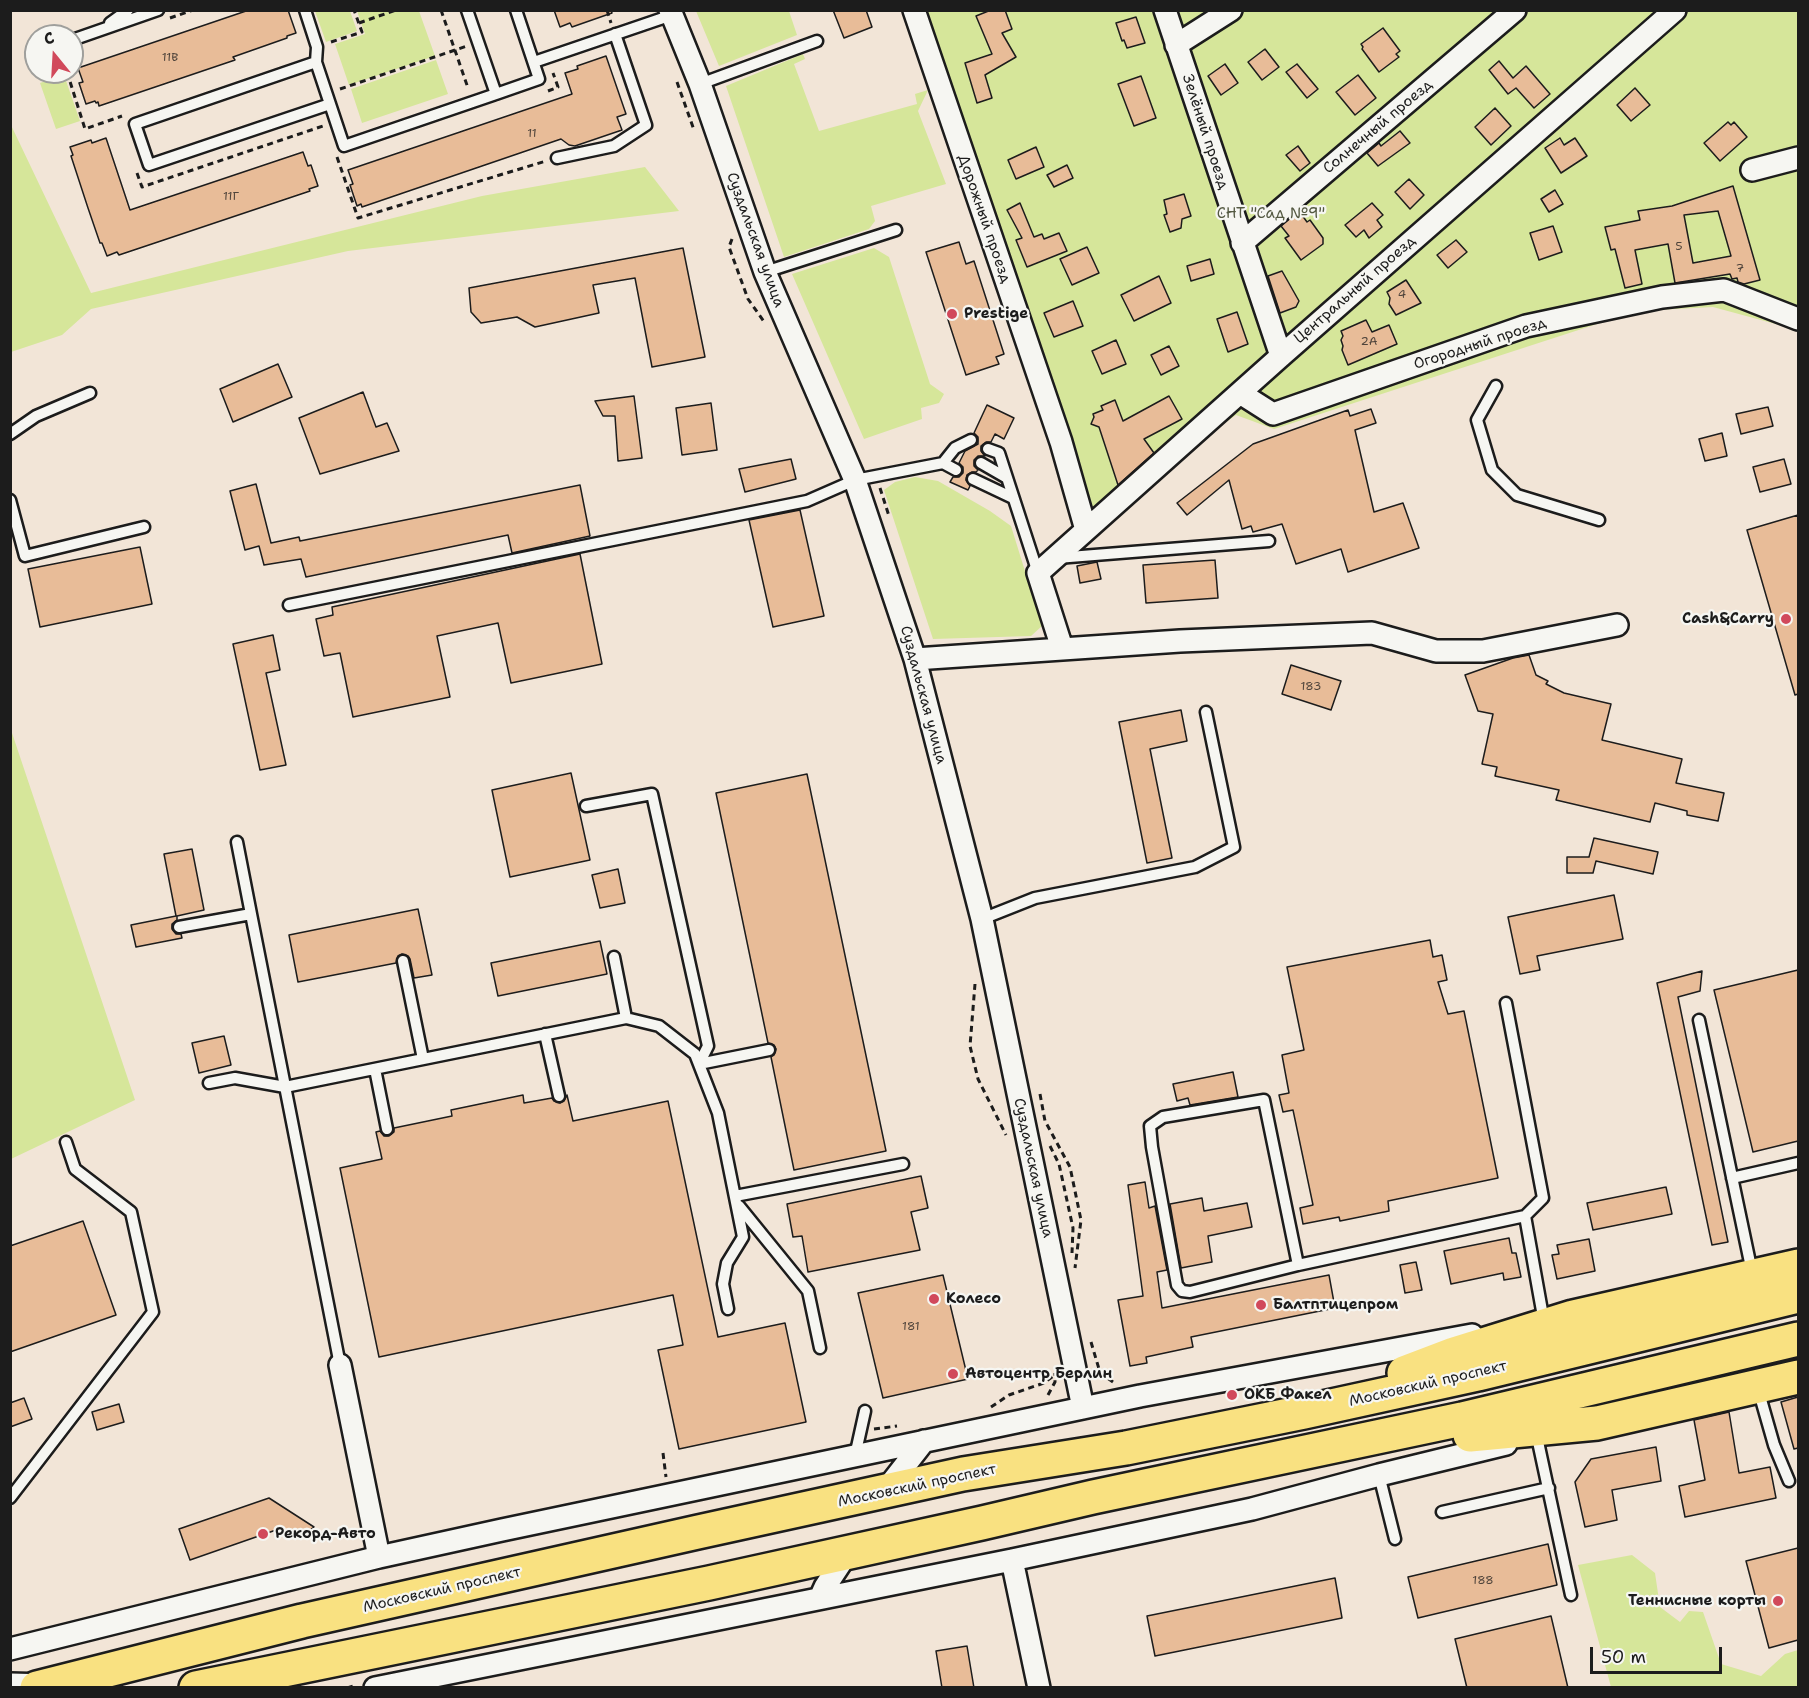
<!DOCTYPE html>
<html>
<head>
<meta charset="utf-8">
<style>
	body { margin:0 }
	#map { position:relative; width:1809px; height:1698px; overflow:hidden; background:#f2e5d7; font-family:"Shantell Sans",sans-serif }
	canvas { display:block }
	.frame { position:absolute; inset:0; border:12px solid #1c1c1c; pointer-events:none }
	.north { position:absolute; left:24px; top:24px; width:60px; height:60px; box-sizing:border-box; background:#f6f6f2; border:2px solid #9f9f9c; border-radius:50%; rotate:342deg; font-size:16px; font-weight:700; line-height:24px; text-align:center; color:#1c1c1c }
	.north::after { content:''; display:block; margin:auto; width:21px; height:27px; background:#d1495b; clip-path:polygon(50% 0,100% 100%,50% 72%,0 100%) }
	.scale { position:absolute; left:1590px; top:1647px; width:132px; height:27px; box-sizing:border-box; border:3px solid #1c1c1c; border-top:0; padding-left:8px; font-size:18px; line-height:21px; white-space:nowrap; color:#1c1c1c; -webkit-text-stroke:4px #f6f6f2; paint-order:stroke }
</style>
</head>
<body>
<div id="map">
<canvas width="1809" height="1698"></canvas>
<div class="frame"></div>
<div class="north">С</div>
<div class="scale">50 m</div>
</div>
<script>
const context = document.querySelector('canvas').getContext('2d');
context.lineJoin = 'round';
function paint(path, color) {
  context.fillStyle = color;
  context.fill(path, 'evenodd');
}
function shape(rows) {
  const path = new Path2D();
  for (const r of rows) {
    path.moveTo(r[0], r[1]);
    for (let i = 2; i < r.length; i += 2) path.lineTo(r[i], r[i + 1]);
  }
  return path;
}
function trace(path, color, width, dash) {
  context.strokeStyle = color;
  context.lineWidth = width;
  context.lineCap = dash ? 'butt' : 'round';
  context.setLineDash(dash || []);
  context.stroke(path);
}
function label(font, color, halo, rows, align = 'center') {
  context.font = font + ' "Shantell Sans",sans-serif';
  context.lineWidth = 4.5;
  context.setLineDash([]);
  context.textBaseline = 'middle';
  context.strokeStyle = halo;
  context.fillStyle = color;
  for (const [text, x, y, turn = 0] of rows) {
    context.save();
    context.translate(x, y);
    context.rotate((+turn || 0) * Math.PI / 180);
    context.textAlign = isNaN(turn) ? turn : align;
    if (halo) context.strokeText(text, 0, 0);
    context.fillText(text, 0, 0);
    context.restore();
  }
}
const green = shape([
	[315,11,350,11,357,31,326,42],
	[357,11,419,11,435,56,349,85,335,44,365,34],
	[696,11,789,11,797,35,719,66],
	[912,11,1798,11,1798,326,1783,326,1713,307,1637,311,1274,429,1236,415,1089,520],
	[803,54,805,59,794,64,819,131,917,104,915,94,928,90,918,111,946,184,871,206,875,221,869,229,784,257,726,86],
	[436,60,448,94,362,123,351,89],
	[64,75,80,121,56,129,40,83],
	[10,123,91,293,482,196,645,167,679,211,348,251,91,309,62,335,11,352],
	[874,248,889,257,930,384,944,394,939,403,921,408,922,419,864,439,792,274],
	[915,477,938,481,990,511,1011,526,1042,626,1031,636,933,639,884,490,895,482],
	[11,730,135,1100,11,1159,10,1159],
	[1632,1555,1655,1573,1660,1607,1680,1622,1689,1611,1703,1612,1721,1664,1761,1676,1785,1654,1798,1650,1798,1687,1611,1687,1578,1565]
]);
const building = shape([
	[249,10,288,10,296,33,287,36,287,38,233,57,235,60,99,106,98,102,96,103,95,101,86,104,79,83,83,82,78,68,249,10],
	[554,10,611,10,612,13,572,27,570,23,560,27,554,10],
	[833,10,866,10,872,27,844,38,833,10],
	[991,10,1005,10,1012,29,1002,33,1016,57,985,75,992,98,977,103,965,63,992,54,976,16,991,10],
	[1136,17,1145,43,1127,48,1124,40,1122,41,1116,23,1136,17],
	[1383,28,1400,51,1396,54,1399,57,1379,72,1362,49,1363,47,1361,44,1383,28],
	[1265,49,1279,67,1262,80,1248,62,1265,49],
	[606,56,626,114,617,117,622,130,575,146,569,145,561,139,362,207,361,204,357,206,350,185,353,184,348,170,572,94,565,73,578,69,577,66,606,56],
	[1499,61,1513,78,1526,66,1550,94,1534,108,1516,88,1508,94,1489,70,1499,61],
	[1225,64,1238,83,1221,95,1208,76,1225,64],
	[1297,64,1318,89,1307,98,1286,72,1297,64],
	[1358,75,1376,98,1355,115,1336,92,1358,75],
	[1141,76,1156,118,1134,126,1118,84,1141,76],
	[1635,88,1650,105,1631,121,1617,105,1635,88],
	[1495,108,1511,126,1491,145,1475,127,1495,108],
	[1728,122,1731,125,1734,122,1747,137,1720,161,1704,143,1728,122],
	[1400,131,1410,143,1378,166,1367,153,1379,143,1381,146,1400,131],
	[106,138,130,210,303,152,308,166,311,165,318,186,309,189,310,191,119,255,117,252,107,256,102,243,100,243,88,208,71,156,73,155,70,147,91,140,92,143,106,138],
	[1560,138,1564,145,1575,138,1587,156,1561,173,1545,148,1560,138],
	[1298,146,1310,163,1300,171,1286,155,1298,146],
	[1036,147,1044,167,1016,179,1008,160,1036,147],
	[1067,165,1073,178,1054,187,1047,175,1067,165],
	[1409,179,1424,195,1410,209,1395,192,1409,179],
	[1733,186,1760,280,1744,284,1738,282,1737,278,1732,279,1730,274,1675,283,1668,244,1635,250,1642,284,1625,288,1615,249,1611,250,1605,227,1640,220,1638,211,1672,206,1733,186],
	[1718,211,1731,256,1693,263,1684,215,1718,211],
	[1555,190,1563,204,1549,212,1541,199,1555,190],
	[1184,194,1191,216,1182,219,1181,228,1170,232,1164,215,1167,214,1164,200,1184,194],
	[1020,203,1034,237,1042,234,1044,239,1059,233,1067,251,1027,267,1016,240,1022,238,1007,210,1020,203],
	[1372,203,1383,215,1377,220,1382,227,1369,238,1364,230,1356,237,1345,225,1372,203],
	[1299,211,1307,222,1310,220,1323,238,1323,244,1301,260,1285,238,1289,236,1281,226,1299,211],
	[1553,226,1562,252,1539,260,1530,233,1553,226],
	[1456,240,1467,252,1448,268,1437,255,1456,240],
	[959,242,966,264,974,261,1004,354,996,357,999,364,966,375,926,252,959,242],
	[1087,247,1099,273,1072,285,1060,259,1087,247],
	[683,248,705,357,652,367,635,278,593,285,599,313,535,327,517,317,481,323,471,312,469,288,683,248],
	[1210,259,1214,274,1191,281,1187,266,1210,259],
	[1282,271,1299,301,1296,307,1280,313,1268,276,1282,271],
	[1159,276,1171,303,1134,321,1121,295,1159,276],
	[1406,280,1421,303,1396,315,1389,304,1390,298,1387,292,1406,280],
	[1073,301,1083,326,1054,337,1044,313,1073,301],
	[1237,312,1248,344,1228,352,1217,319,1237,312],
	[1366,320,1372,332,1389,325,1397,344,1348,365,1342,350,1343,346,1341,340,1343,336,1341,331,1366,320],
	[1116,340,1126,364,1102,374,1092,351,1116,340],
	[1169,346,1179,366,1161,375,1151,355,1169,346],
	[278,364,292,397,233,422,220,389,278,364],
	[363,392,376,427,387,423,399,451,320,474,299,418,363,392],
	[634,396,642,458,618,461,615,416,603,416,595,401,634,396],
	[1169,396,1182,419,1144,439,1154,453,1118,485,1099,427,1091,424,1094,417,1093,414,1103,410,1101,406,1115,400,1123,421,1169,396],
	[711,403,717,450,682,455,676,408,711,403],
	[987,405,1014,418,1004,439,995,434,991,442,986,442,981,446,981,451,985,456,978,456,974,460,974,466,978,470,976,472,972,472,967,475,966,480,970,486,968,490,950,482,953,477,959,477,963,473,963,467,959,463,965,451,978,444,978,437,974,433,987,405],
	[1768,407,1773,426,1741,434,1736,414,1768,407],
	[1371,409,1376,423,1355,430,1374,512,1403,503,1419,548,1348,572,1341,549,1296,564,1282,524,1253,532,1251,526,1242,529,1229,480,1187,515,1177,503,1253,444,1348,410,1350,416,1371,409],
	[1722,433,1727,456,1705,461,1699,439,1722,433],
	[791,459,796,479,745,492,739,469,791,459],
	[1784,459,1791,484,1760,492,1753,467,1784,459],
	[256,484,271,543,299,537,300,541,580,485,590,536,512,553,508,535,306,577,301,559,264,565,259,546,245,550,230,491,256,484],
	[800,510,824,616,773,627,749,520,800,510],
	[1798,515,1798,694,1795,695,1747,530,1798,515],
	[140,547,152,604,40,627,28,569,140,547],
	[580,554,602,664,511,683,498,623,437,636,450,697,353,717,340,653,324,656,316,619,333,615,332,607,580,554],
	[1215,560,1218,598,1146,603,1143,565,1215,560],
	[1097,562,1101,579,1080,583,1077,566,1097,562],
	[273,635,280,670,266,673,286,765,260,770,233,644,273,635],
	[1529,655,1536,675,1548,681,1546,684,1564,693,1611,704,1602,740,1682,759,1676,783,1724,793,1718,821,1687,815,1687,811,1655,803,1650,822,1556,800,1559,790,1495,776,1497,767,1482,764,1493,714,1478,711,1465,675,1513,658,1529,655],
	[1291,665,1341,681,1331,710,1282,694,1291,665],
	[1181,710,1187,741,1150,749,1172,858,1147,863,1119,722,1181,710],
	[571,773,590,860,510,877,492,790,571,773],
	[807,774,886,1151,794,1170,771,1057,774,1055,776,1049,774,1045,768,1043,716,793,807,774],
	[1594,838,1658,852,1653,874,1596,861,1593,873,1567,873,1567,857,1589,857,1594,838],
	[192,849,204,910,177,916,177,920,172,924,172,929,176,934,181,934,182,938,136,947,131,925,176,916,164,854,192,849],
	[618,869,625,903,600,908,592,875,618,869],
	[1614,895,1623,939,1537,956,1540,970,1520,974,1508,917,1614,895],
	[418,909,432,975,414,978,410,959,408,956,402,954,398,956,396,963,298,982,289,935,418,909],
	[1430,940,1433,957,1442,955,1447,980,1438,982,1448,1014,1464,1011,1498,1178,1388,1201,1389,1211,1340,1221,1339,1217,1303,1224,1300,1208,1313,1205,1293,1110,1283,1112,1279,1095,1289,1093,1282,1055,1304,1050,1287,967,1430,940],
	[600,941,607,974,498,996,491,963,600,941],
	[1798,970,1798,1141,1753,1152,1714,990,1798,970],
	[1702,971,1700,991,1678,997,1728,1242,1712,1245,1657,983,1702,971],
	[224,1036,231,1065,199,1073,192,1043,224,1036],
	[1233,1072,1238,1097,1190,1105,1188,1098,1177,1101,1173,1084,1233,1072],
	[523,1095,524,1103,552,1098,554,1101,560,1103,564,1101,567,1095,573,1121,668,1101,718,1337,785,1323,806,1422,679,1449,658,1350,683,1345,673,1295,379,1357,340,1168,382,1159,376,1132,380,1131,384,1136,389,1136,394,1132,394,1128,452,1116,451,1110,523,1095],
	[921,1176,928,1208,911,1212,920,1250,808,1272,802,1236,793,1237,787,1204,921,1176],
	[1145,1182,1149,1208,1155,1206,1167,1270,1157,1272,1162,1308,1329,1275,1335,1308,1191,1337,1193,1347,1146,1357,1147,1363,1130,1366,1118,1300,1143,1296,1128,1185,1145,1182],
	[1666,1187,1672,1214,1593,1230,1587,1203,1666,1187],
	[1202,1198,1204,1211,1247,1203,1252,1227,1208,1236,1212,1262,1181,1268,1170,1204,1202,1198],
	[83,1221,116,1315,10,1352,10,1246,83,1221],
	[1509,1238,1512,1253,1516,1253,1521,1277,1504,1280,1503,1273,1451,1284,1444,1251,1509,1238],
	[1589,1239,1595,1271,1557,1279,1552,1255,1559,1254,1557,1245,1589,1239],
	[1416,1262,1422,1290,1405,1293,1400,1265,1416,1262],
	[943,1275,968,1379,883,1398,858,1293,943,1275],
	[1798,1397,1798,1448,1794,1449,1781,1402,1798,1397],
	[24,1398,32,1419,10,1427,10,1403,24,1398],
	[119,1404,124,1422,97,1430,92,1412,119,1404],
	[1729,1412,1739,1473,1770,1467,1776,1498,1685,1517,1679,1486,1705,1480,1694,1420,1729,1412],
	[1656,1447,1661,1481,1612,1490,1617,1520,1585,1527,1575,1482,1591,1459,1656,1447],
	[269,1498,314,1527,304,1535,276,1530,190,1560,179,1529,269,1498],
	[1548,1544,1557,1585,1418,1618,1408,1577,1548,1544],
	[1798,1548,1798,1640,1769,1648,1746,1561,1798,1548],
	[1335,1578,1342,1618,1155,1656,1147,1616,1335,1578],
	[1551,1616,1568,1688,1467,1688,1455,1639,1551,1616],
	[967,1646,974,1688,942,1688,936,1651,967,1646]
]);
const path = shape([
	[441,10,468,88],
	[607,10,611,23],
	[170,18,193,10],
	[359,23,396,10],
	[331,42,362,32,354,10],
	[67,72,85,129,122,116],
	[677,82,694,130],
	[340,89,467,46],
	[548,91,558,87,553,73],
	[337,157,358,218,546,161],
	[137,173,142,187,323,126],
	[732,239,729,247,748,299,765,323],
	[880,488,889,516],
	[975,984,970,1046,978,1079,1006,1135],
	[1040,1094,1045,1121,1070,1167,1081,1220,1075,1268],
	[1050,1146,1059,1164,1073,1228,1072,1253],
	[1091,1342,1099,1369,1103,1375,1113,1382],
	[1048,1395,1055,1382,1055,1373],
	[991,1407,1009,1395,1044,1383,1056,1374],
	[874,1429,897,1426],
	[663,1453,666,1477],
	[347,1688,357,1685]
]);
const service = shape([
	[305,10,317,47,316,62,344,146,496,94],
	[467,10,496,94,539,79,516,10],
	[110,23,128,10],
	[72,40,158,10],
	[316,62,135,124,149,165,330,104],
	[534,62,672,15],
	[700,84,817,41],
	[557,158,614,146,646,125,615,34],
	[765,272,896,230],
	[1496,386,1477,420,1492,470,1517,495,1599,520],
	[10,434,36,416,90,393],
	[988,449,999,453,1038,573],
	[943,463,955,448,971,440],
	[981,463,1007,478],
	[973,479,1013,498],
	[10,500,25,556,144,527],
	[1057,558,1269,541],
	[289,605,807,501,855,480,943,463,956,470],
	[586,806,652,794,708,1046,699,1064,769,1050],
	[237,842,251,914],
	[982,919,1035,898,1195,867,1234,847,1206,712],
	[179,927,251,914,340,1365],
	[403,961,423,1059],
	[1506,1003,1543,1198,1525,1216,1544,1322],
	[626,1018,659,1026,695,1054,718,1113,743,1237,727,1263,723,1284,728,1309],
	[1699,1020,1752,1272],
	[545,1034,559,1096],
	[375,1069,387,1129],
	[209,1083,235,1078,285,1087,626,1018,614,957],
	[1732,1178,1798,1163],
	[735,1196,903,1164],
	[739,1206,808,1291,820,1348],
	[1298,1265,1264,1100,1163,1117,1150,1126,1152,1147,1177,1285,1182,1291,1190,1292,1298,1265,1525,1216],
	[1758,1389,1774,1445,1789,1481],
	[1537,1437,1571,1595],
	[855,1456,865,1411],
	[1379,1475,1395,1539],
	[10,1498,153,1312,131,1212,75,1169,66,1142],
	[1442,1512,1549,1488]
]);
const minor = shape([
	[670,10,700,84,765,272,855,480,915,659,982,919,1083,1408],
	[914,10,1061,442,1086,530],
	[1165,10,1281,356],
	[1176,45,1231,10],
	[1752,170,1798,158],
	[1242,243,1515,10],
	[1240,393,1273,414,1526,326,1662,297,1724,290,1798,319],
	[1062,648,1038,573,1281,356,1675,10],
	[915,659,1180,641,1372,633,1436,651,1483,651,1617,625],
	[340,1365,379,1557],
	[885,1491,924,1441],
	[1012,1560,1039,1688],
	[820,1598,825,1587,848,1552],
	[10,1649,379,1557,502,1530,1140,1396,1472,1335],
	[10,1684,48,1685],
	[375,1688,1012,1560,1252,1509,1379,1475,1506,1444]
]);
const primary = shape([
	[1404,1373,1454,1354,1573,1317,1798,1266],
	[1470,1435,1597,1423,1798,1377],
	[37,1688,302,1621,698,1532,963,1474,1126,1448,1304,1412,1478,1374,1798,1296],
	[196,1688,709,1583,982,1523,1093,1497,1462,1419,1798,1339]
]);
const markers = [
	[952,314,6,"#d1495b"],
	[1786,619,6,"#d1495b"],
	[934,1299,6,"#d1495b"],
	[1261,1305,6,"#d1495b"],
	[953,1374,6,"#d1495b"],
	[1232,1395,6,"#d1495b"],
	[263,1534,6,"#d1495b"],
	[1778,1601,6,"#d1495b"]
];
const numberNames = [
	["11В",170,58],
	["11",532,134],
	["11Г",231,197],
	["5",1679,247],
	["7",1740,269],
	["4",1402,295],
	["2А",1369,342],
	["183",1311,687],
	["181",911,1327],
	["188",1483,1581]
];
const streetNames = [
	["Солнечный проезд",1378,127,-40],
	["Зелёный проезд",1205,132,72],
	["Дорожный проезд",984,219,71],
	["Суздальская улица",755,240,70],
	["Центральный проезд",1355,290,-41],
	["Огородный проезд",1480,344,-18],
	["Суздальская улица",923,695,75],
	["Суздальская улица",1033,1168,78],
	["Московский проспект",1428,1384,-13],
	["Московский проспект",917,1486,-12],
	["Московский проспект",442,1590,-13]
];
const parkNames = [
	["СНТ \"Сад №9\"",1271,214]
];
const poiNames = [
	["Prestige",964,314],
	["Cash&Carry",1774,619,"right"],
	["Колесо",946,1299],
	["Балтптицепром",1273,1305],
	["Автоцентр Берлин",965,1374],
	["ОКБ Факел",1244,1395],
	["Рекорд-Авто",275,1534],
	["Теннисные корты",1766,1601,"right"]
];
paint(green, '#d6e69a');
paint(building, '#e8bc98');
trace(building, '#1c1c1c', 1.5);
trace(service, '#1c1c1c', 15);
trace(minor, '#1c1c1c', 26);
trace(primary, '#1c1c1c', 38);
trace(path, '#1c1c1c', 3, [6, 4.5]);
trace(service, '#f6f6f2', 10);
trace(minor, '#f6f6f2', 21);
trace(primary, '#f9e181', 33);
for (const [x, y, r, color] of markers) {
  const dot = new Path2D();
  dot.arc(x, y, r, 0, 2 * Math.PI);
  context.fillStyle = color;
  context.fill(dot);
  trace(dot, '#f6f6f2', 2);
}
label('12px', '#4f443b', null, numberNames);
label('15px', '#1c1c1c', '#f6f6f2', streetNames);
label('15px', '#545942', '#f6f6f2', parkNames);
label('bold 15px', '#1c1c1c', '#f6f6f2', poiNames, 'left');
</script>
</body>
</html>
